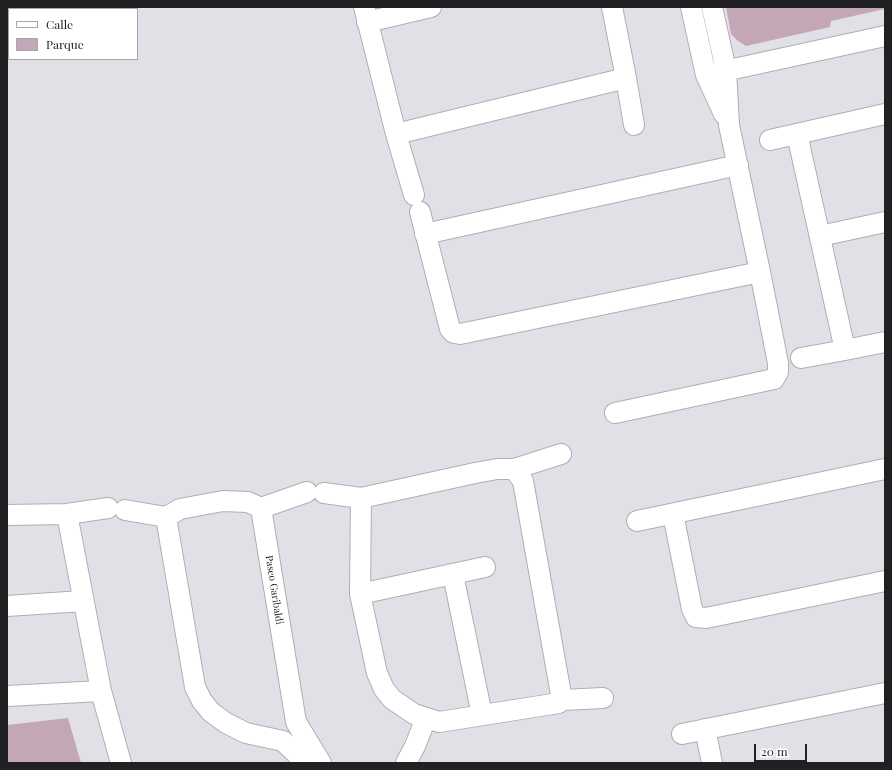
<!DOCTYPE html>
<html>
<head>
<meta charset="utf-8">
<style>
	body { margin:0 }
	#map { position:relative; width:892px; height:770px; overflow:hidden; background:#e1e0e7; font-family:"Playfair Display",serif }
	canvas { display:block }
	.frame { position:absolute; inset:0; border:8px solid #212023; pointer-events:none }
	.legend { position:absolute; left:8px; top:8px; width:130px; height:52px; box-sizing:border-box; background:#fff; border:1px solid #a6a6a7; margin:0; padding:5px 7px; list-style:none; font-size:12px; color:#212023 }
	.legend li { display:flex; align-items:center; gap:8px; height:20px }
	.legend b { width:20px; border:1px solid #a6a6a7 }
	.scale { position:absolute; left:754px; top:744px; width:53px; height:18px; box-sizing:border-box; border:2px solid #212023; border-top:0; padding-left:5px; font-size:12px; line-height:14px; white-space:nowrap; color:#212023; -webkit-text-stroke:3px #fff; paint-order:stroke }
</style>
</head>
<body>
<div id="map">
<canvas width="892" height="770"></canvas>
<div class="frame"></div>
<ul class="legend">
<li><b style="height:5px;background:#fff"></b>Calle</li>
<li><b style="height:11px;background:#c4a7b6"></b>Parque</li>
</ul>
<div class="scale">20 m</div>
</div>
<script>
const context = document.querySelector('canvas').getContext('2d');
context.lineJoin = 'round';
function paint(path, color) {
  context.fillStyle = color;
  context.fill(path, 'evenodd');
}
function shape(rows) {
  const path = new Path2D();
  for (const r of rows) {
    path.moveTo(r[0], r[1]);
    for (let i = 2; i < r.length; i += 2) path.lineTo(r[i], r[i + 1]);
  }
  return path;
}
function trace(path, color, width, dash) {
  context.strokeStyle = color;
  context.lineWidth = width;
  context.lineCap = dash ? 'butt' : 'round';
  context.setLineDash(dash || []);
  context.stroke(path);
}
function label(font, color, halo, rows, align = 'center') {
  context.font = font + ' "Playfair Display",serif';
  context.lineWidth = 3;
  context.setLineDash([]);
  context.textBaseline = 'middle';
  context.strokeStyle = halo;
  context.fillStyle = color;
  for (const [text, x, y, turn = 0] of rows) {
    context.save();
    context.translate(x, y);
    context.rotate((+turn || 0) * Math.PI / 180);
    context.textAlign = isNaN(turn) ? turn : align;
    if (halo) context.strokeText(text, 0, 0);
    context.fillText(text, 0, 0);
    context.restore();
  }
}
const green = shape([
	[726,7,885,7,885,9,831,21,830,27,746,46,738,41,731,34],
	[68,718,81,763,7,763,7,725]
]);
const minor = shape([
	[364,7,396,134],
	[691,7,706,75,724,114],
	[367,22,431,7],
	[706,75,885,36],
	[626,78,634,125],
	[797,134,845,350,885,342],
	[770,140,885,114],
	[414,195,396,134,626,78,612,7],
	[420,212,450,329,454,333,460,334,760,272],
	[425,234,738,165],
	[820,236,885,222],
	[801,358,845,350],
	[615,413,774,379,778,372,778,363,760,272,729,125,726,70,712,7],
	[514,469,561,454],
	[324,493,361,498,475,473,497,469,514,469,523,481,562,700,559,703,439,722,414,714,392,699,384,689,377,673,360,594,361,498],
	[261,508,307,492],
	[125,510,166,517,180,509,223,501,248,502,261,508,296,722,321,763],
	[67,514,101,691,121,763],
	[673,514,692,609,696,617,706,618,885,581],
	[7,515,67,514,108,508],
	[166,517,195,687,202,701,211,712,226,723,246,733,283,741,306,763],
	[637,521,885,469],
	[451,574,455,584,482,715],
	[360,594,485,567],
	[7,606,83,601],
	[7,696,101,691],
	[562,700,603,698],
	[705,729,712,763],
	[682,734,885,693],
	[406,763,415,746,426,718]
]);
const streetNames = [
	["Paseo Garibaldi",274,590,81]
];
paint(green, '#c4a7b6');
trace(minor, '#afaeb5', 22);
trace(minor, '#fff', 20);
label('10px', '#212023', '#fff', streetNames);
</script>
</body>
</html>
